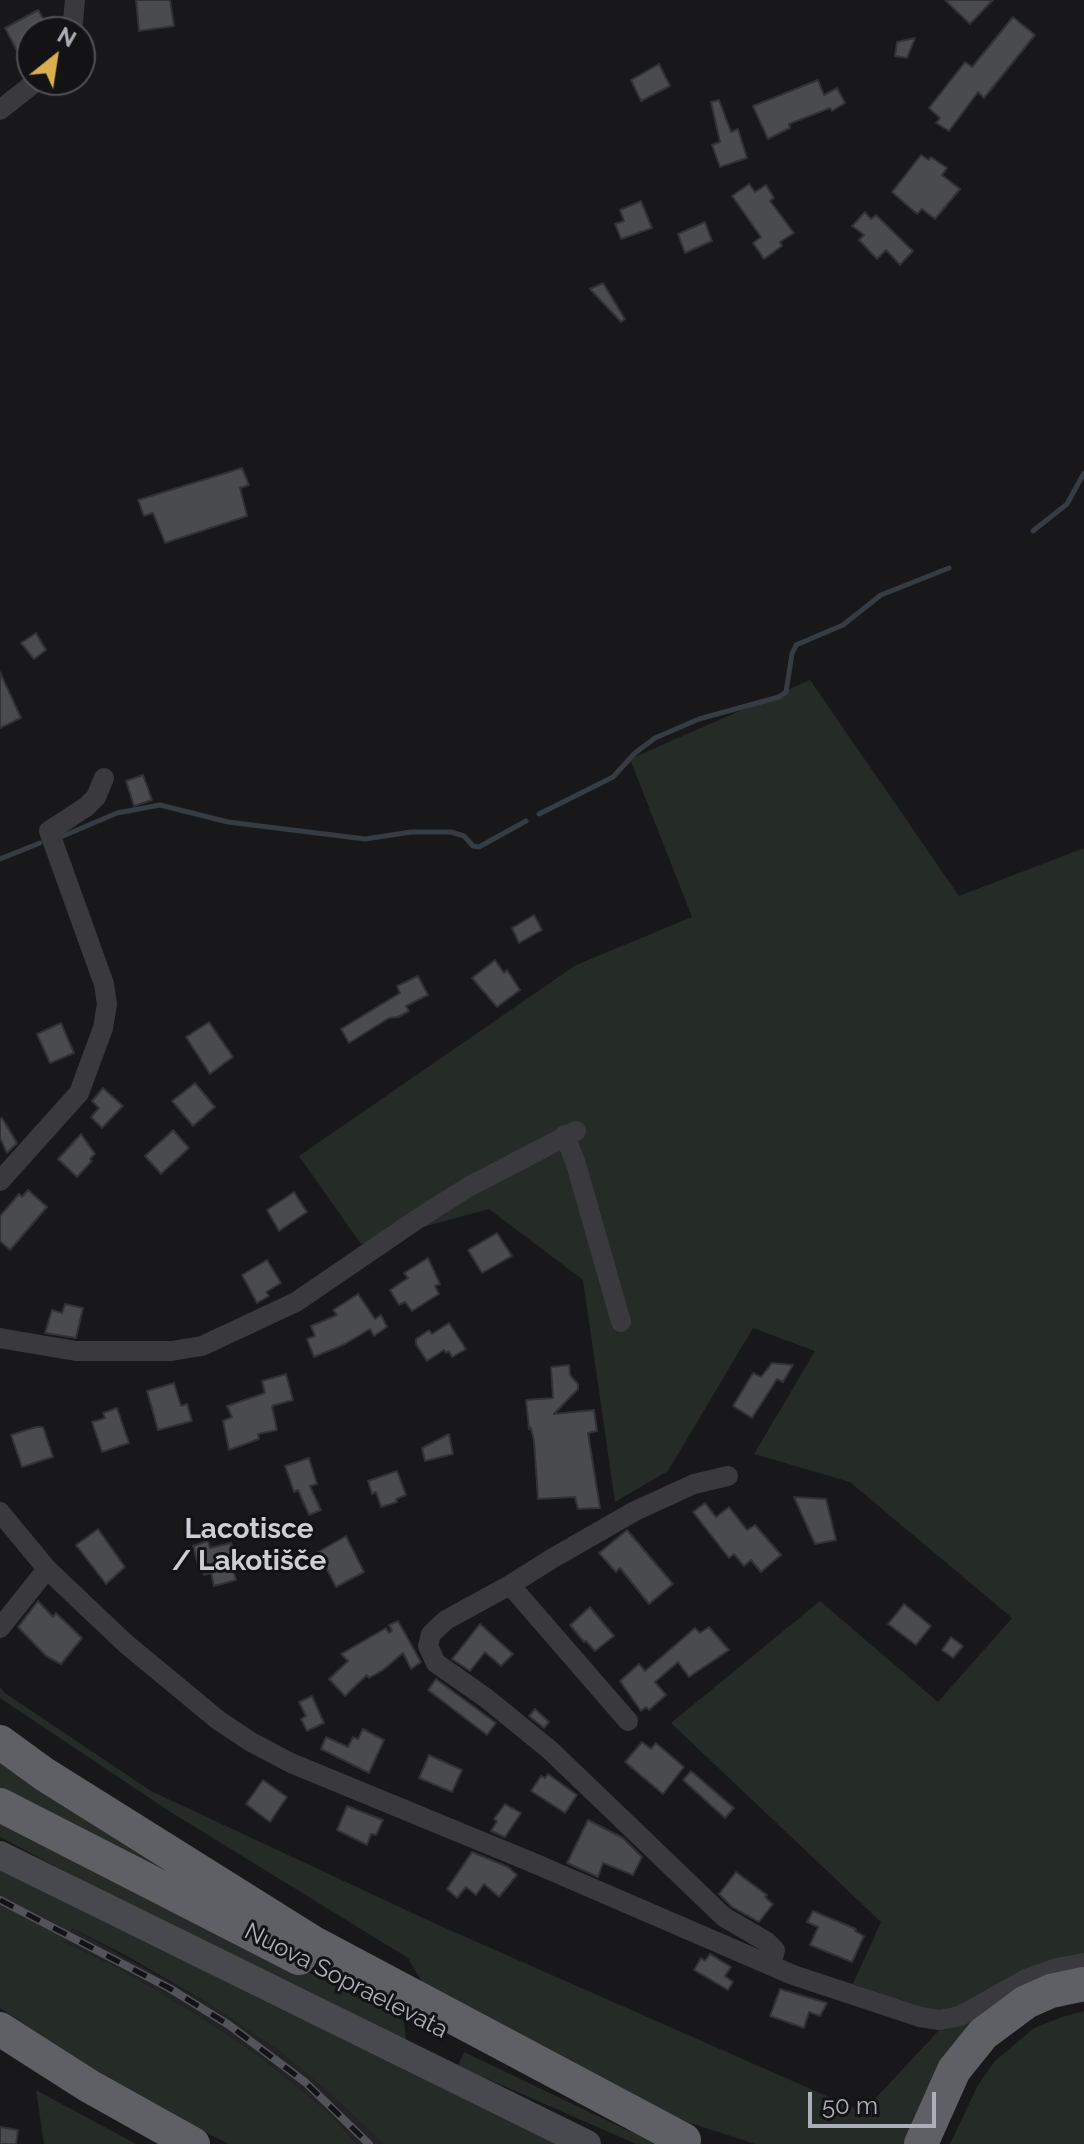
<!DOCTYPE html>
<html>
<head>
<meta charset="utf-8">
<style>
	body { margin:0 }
	#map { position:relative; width:1084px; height:2144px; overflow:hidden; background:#18181a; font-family:Raleway,sans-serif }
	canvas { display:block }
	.north { position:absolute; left:16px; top:16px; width:80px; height:80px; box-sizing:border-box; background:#131315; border:2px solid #505156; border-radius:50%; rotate:30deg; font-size:22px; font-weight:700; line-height:32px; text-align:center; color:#acafb8 }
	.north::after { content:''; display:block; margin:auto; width:28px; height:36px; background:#dbaf4f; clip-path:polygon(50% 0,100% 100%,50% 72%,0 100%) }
	.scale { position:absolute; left:808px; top:2092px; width:128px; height:36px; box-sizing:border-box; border:4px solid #acafb8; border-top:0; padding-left:10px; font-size:24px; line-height:28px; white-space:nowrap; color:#acafb8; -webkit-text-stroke:6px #131315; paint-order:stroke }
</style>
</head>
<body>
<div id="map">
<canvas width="1084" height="2144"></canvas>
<div class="north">N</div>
<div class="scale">50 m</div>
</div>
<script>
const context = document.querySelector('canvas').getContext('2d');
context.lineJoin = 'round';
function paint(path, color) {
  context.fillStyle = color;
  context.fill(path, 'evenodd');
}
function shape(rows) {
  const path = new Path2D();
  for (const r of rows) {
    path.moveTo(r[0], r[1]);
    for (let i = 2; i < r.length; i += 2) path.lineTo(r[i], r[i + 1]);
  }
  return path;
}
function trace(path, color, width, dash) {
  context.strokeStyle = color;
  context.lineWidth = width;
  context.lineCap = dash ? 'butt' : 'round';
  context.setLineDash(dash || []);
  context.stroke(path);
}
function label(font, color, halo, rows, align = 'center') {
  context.font = font + ' Raleway,sans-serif';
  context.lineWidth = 6;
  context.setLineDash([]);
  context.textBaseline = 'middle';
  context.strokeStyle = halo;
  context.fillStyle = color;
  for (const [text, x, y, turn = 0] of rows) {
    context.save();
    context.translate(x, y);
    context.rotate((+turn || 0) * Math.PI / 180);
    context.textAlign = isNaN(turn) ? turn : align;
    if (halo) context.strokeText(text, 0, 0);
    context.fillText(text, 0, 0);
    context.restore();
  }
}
const built = shape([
	[72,1928,211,2005,278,2050,337,2098,383,2144,357,2144,328,2112,258,2055,191,2011,120,1969,65,1942]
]);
const green = shape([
	[810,680,959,896,1084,848,1084,1955,964,2008,949,2010,923,2009,853,1984,881,1922,671,1723,820,1601,938,1702,1012,1618,850,1482,754,1454,815,1351,753,1328,668,1471,615,1502,583,1280,489,1209,361,1244,299,1156,576,965,692,917,630,759],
	[0,1687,5,1693,151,1791,436,1924,863,2112,941,2028,1036,1987,909,2144,755,2144,675,2118,428,1992,408,1958,169,1811,0,1698],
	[0,1729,208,1889,47,1840,404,2021,406,2041,101,1890,0,1837],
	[0,1869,558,2144,383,2144,336,2098,278,2050,211,2005,127,1956,72,1928,65,1942,120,1969,191,2011,258,2055,328,2112,357,2144,229,2144,167,2113,96,2071,0,2008],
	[1084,2011,1084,2144,950,2144,978,2085,995,2061,1034,2028,1062,2017],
	[464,2052,625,2129,667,2144,636,2144,458,2066],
	[36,2090,136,2144,44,2144]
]);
const stream = shape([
	[1033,531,1067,504,1084,473],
	[539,814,613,777,635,753,655,738,699,719,779,697,786,692,792,654,796,645,843,625,881,595,949,568],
	[63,836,117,813,160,805,228,822,365,839,411,832,451,832,464,836,473,846,479,847,526,821],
	[0,859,40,843]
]);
const building = shape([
	[136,0,170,0,174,26,139,31,136,0],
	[945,0,993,0,970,24,945,0],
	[38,10,51,32,32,32,32,40,16,49,5,28,38,10],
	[1013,17,1035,35,984,98,978,92,949,131,936,123,940,118,929,108,965,62,972,67,1013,17],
	[915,38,907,58,895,56,897,42,915,38],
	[659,64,670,86,641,101,631,80,659,64],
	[818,80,824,95,837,88,845,103,832,111,830,108,789,124,790,128,768,139,753,106,818,80],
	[719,100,731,132,738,129,747,158,720,167,712,145,720,142,711,102,719,100],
	[921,155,929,160,931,157,947,168,942,175,960,189,935,219,922,209,917,214,892,192,921,155],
	[749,184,755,192,766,185,774,198,770,201,794,233,780,242,782,246,764,259,753,243,761,237,732,196,749,184],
	[641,201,652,228,621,239,615,224,624,221,620,210,641,201],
	[865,212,871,219,876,215,913,251,900,265,886,250,877,259,859,240,864,235,852,226,865,212],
	[705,222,712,241,685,253,678,234,705,222],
	[603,283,625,319,621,322,590,289,603,283],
	[242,468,249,485,240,488,247,516,165,543,153,513,144,516,138,500,242,468],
	[36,633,46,650,34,659,21,643,36,633],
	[0,672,21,718,0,728,0,672],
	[143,775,152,800,134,806,126,781,143,775],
	[534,915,542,930,519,943,512,928,534,915],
	[495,960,504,973,507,970,520,990,497,1007,472,978,495,960],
	[418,976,428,995,406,1006,409,1011,398,1017,389,1018,349,1043,341,1029,400,993,397,986,418,976],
	[209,1022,233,1057,210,1074,186,1037,209,1022],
	[61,1023,74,1053,50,1063,37,1034,61,1023],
	[195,1083,215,1107,193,1126,172,1101,195,1083],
	[103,1088,123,1106,102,1128,91,1117,99,1108,92,1101,103,1088],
	[2,1118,17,1143,7,1153,0,1138,0,1119,2,1118],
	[173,1130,189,1148,161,1174,145,1156,173,1130],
	[81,1134,95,1154,90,1159,92,1161,77,1177,58,1159,81,1134],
	[28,1190,47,1207,10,1250,0,1241,0,1216,19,1194,22,1197,28,1190],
	[294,1192,307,1212,279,1231,267,1210,294,1192],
	[497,1233,512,1256,482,1273,468,1250,497,1233],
	[428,1258,440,1284,435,1286,439,1294,412,1311,405,1302,399,1305,390,1290,408,1278,404,1273,428,1258],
	[267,1260,281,1283,266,1292,269,1296,257,1303,242,1275,267,1260],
	[358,1294,375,1319,381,1315,387,1327,374,1336,370,1329,345,1344,314,1357,307,1339,315,1336,311,1326,337,1315,333,1310,358,1294],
	[65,1304,83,1308,76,1338,45,1333,52,1310,62,1313,65,1304],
	[449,1323,466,1349,452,1357,449,1351,446,1353,444,1350,427,1361,416,1344,416,1339,429,1330,432,1334,449,1323],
	[772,1363,793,1365,783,1382,777,1379,752,1418,733,1406,753,1373,761,1377,772,1363],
	[569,1365,570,1375,578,1384,578,1389,554,1414,594,1410,597,1431,588,1433,600,1508,578,1509,575,1497,538,1499,534,1441,531,1428,529,1429,526,1400,553,1398,551,1367,569,1365],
	[286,1374,293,1400,272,1406,277,1430,258,1434,259,1439,229,1450,223,1421,232,1417,227,1406,265,1393,262,1381,286,1374],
	[174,1383,181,1406,187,1404,192,1421,158,1430,147,1391,174,1383],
	[117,1408,129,1443,102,1452,92,1422,105,1418,103,1413,117,1408],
	[36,1427,43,1427,53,1457,22,1467,11,1435,36,1427],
	[449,1434,453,1454,425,1461,422,1448,449,1434],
	[309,1458,317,1484,310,1486,321,1510,309,1515,298,1490,294,1492,285,1466,309,1458],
	[397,1471,406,1495,396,1499,397,1502,381,1507,376,1492,372,1494,368,1481,397,1471],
	[794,1497,826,1499,836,1540,815,1544,794,1497],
	[705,1503,716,1517,729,1507,747,1530,755,1525,781,1555,761,1572,751,1560,744,1566,734,1554,729,1558,693,1512,705,1503],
	[98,1529,125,1567,106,1584,76,1545,98,1529],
	[627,1530,673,1584,649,1604,620,1568,616,1572,599,1553,627,1530],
	[346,1536,364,1572,336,1587,318,1552,346,1536],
	[208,1541,210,1548,231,1543,235,1556,230,1558,236,1580,214,1586,211,1573,204,1575,202,1565,198,1565,193,1546,208,1541],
	[38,1601,53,1617,56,1613,82,1638,61,1664,46,1656,18,1627,38,1601],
	[904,1604,931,1626,916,1645,888,1624,904,1604],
	[590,1607,614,1636,595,1651,586,1641,584,1642,570,1625,590,1607],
	[398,1621,421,1662,411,1669,403,1653,383,1670,369,1678,367,1675,345,1696,329,1679,348,1661,341,1654,386,1628,389,1633,392,1631,389,1625,398,1621],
	[480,1624,513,1654,501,1666,485,1652,470,1671,452,1659,480,1624],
	[709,1627,729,1650,689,1677,678,1662,655,1682,666,1695,649,1710,646,1707,641,1711,620,1681,639,1664,645,1671,695,1628,700,1633,709,1627],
	[951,1637,963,1646,953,1658,942,1650,951,1637],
	[436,1679,496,1723,487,1735,428,1690,436,1679],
	[312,1696,324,1723,307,1731,301,1719,306,1716,299,1702,312,1696],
	[535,1709,549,1722,544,1728,529,1716,535,1709],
	[363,1729,384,1740,369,1773,321,1749,326,1737,348,1747,353,1737,358,1739,363,1729],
	[642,1742,651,1749,656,1743,684,1767,663,1794,625,1762,642,1742],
	[429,1755,462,1770,452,1792,419,1778,429,1755],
	[691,1771,734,1808,725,1818,683,1780,691,1771],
	[548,1774,577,1795,565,1813,531,1791,541,1776,545,1778,548,1774],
	[263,1780,287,1797,270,1822,246,1804,263,1780],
	[505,1804,521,1813,505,1837,491,1831,497,1821,494,1819,505,1804],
	[347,1806,383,1820,376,1835,371,1834,367,1845,337,1830,347,1806],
	[588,1820,623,1838,642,1857,633,1875,603,1863,598,1877,567,1863,588,1820],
	[472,1852,508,1867,517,1875,499,1897,484,1884,476,1895,466,1887,457,1898,447,1889,472,1852],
	[736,1872,767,1895,765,1897,773,1904,759,1922,732,1907,719,1894,736,1872],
	[813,1911,856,1929,855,1931,864,1936,852,1962,810,1945,818,1927,807,1922,813,1911],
	[710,1954,731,1967,725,1976,733,1982,728,1990,694,1970,701,1958,705,1961,710,1954],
	[780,1989,827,2003,820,2016,809,2012,804,2028,770,2016,780,1989],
	[0,2127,18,2130,16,2144,0,2144,0,2127]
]);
const minor = shape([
	[72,32,75,0],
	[0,110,38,80],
	[565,1135,576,1164,621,1322],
	[0,1181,79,1093,103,1028,107,1004,104,984,49,831,86,807,96,797,104,778],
	[0,1338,76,1351,171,1351,202,1346,296,1302,416,1220,470,1186,576,1131],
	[728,1476,694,1484,635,1511,553,1558,510,1585,446,1620,431,1634,428,1646,436,1663,486,1698,550,1750,724,1917,767,1942,775,1950,771,1965],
	[0,1512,47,1569,0,1628],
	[47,1569,125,1643,218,1720,251,1742,291,1763,536,1864,793,1975,920,2017,939,2020,960,2016,1026,1979,1057,1968,1084,1963],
	[510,1585,628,1721]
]);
const secondary = shape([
	[0,1855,587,2144]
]);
const trunk = shape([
	[0,1742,44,1774,312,1942,684,2140],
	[0,1805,299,1958],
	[0,2029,89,2086,193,2144],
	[921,2144,954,2070,983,2034,1026,2002,1051,1991,1084,1984]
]);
const rail = shape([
	[0,1900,169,1988,229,2025,305,2082,369,2144]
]);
const streetNames = [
	["Nuova Sopraelevata",346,1981,27]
];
const quarterNames = [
	["Lacotisce",249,1530],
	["/ Lakotišče",249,1562]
];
paint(built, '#242427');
paint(green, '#252b26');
trace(stream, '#353c43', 5);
paint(building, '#4a4b4f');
trace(building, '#323236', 2);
trace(minor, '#3a3a3e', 20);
trace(secondary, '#48494e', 28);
trace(trunk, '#5e6066', 34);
trace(rail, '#535459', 8);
trace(rail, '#131315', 5, [15]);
label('24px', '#acafb8', '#131315', streetNames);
label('bold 28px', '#ccced4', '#131315', quarterNames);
</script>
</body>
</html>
